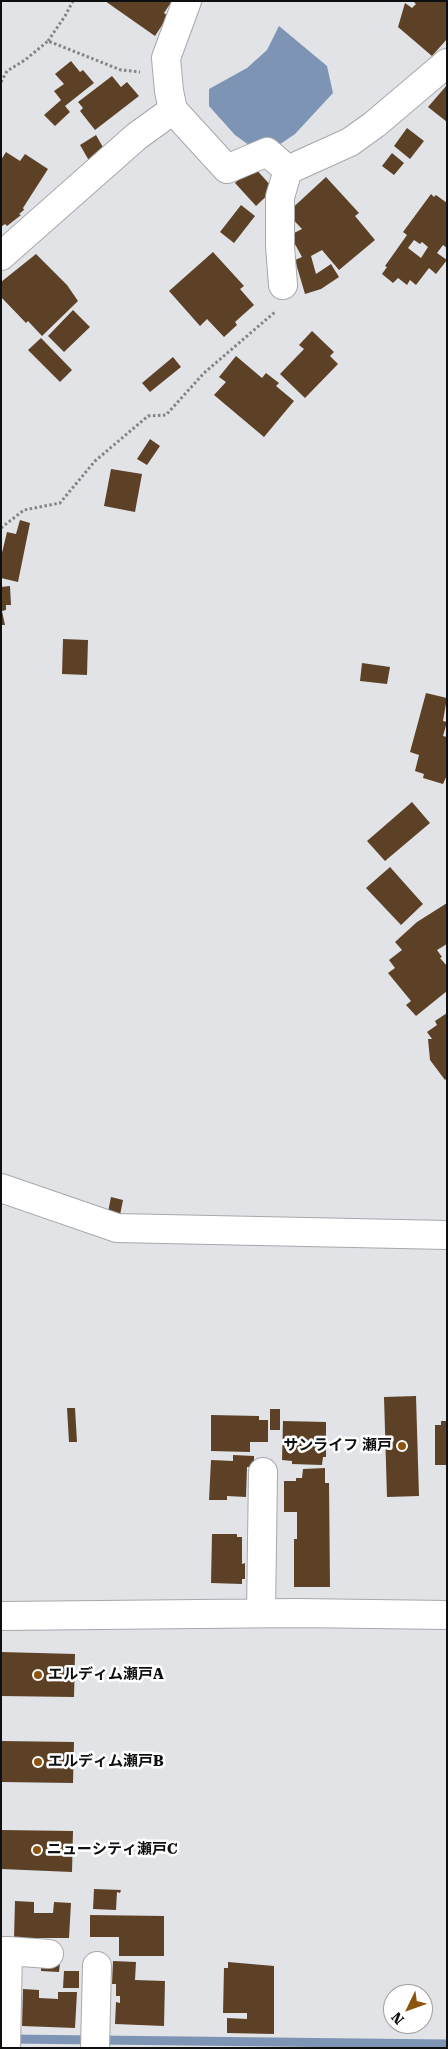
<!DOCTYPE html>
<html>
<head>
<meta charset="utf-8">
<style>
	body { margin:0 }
	#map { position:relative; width:448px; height:2049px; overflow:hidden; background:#e1e3e7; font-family:"Roboto Serif",serif }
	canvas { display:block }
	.frame { position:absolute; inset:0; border:2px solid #0e0f10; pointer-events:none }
	.north { position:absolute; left:383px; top:1984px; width:50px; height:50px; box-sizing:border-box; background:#fff; border:1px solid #9f9f9f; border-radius:50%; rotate:228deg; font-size:14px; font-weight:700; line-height:20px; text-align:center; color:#0e0f10 }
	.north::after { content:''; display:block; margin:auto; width:18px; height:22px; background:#8d540e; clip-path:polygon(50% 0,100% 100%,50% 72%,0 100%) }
</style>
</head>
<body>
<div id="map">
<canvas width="448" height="2049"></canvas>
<div class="frame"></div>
<div class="north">N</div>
</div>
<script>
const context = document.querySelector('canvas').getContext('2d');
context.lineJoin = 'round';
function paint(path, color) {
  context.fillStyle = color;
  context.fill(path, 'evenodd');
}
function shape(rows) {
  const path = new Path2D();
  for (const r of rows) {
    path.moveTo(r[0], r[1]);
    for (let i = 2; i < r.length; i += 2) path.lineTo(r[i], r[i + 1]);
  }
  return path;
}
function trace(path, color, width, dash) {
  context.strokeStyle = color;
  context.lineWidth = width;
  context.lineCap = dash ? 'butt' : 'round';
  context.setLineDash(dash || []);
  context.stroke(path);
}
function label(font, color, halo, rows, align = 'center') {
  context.font = font + ' "Roboto Serif","Noto Sans JP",serif';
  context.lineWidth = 5;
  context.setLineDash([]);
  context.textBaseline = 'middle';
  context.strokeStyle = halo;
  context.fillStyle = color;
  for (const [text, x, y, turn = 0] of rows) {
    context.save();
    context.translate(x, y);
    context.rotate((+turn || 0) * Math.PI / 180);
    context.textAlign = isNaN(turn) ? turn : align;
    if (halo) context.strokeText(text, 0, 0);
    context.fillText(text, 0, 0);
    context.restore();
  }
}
const water = shape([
	[279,26,327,66,333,93,295,134,276,147,253,148,235,135,209,106,209,89,247,68,267,50]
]);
const stream = shape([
	[10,2039,447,2044]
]);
const building = shape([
	[105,1,172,1,164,13,168,16,155,36],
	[413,1,447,1,447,39,432,56,398,27,405,3,412,8,416,4],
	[71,61,80,72,83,70,94,83,65,106,70,112,55,126,44,115,61,100,54,91,64,84,55,74],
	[112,76,121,87,127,82,139,96,95,130,80,111,83,108,78,102],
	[447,85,447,122,428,107],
	[407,128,424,141,410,159,394,146],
	[96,135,104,149,91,164,80,145],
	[6,152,20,161,25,154,48,169,23,208,24,210,19,214,21,215,7,226,5,224,1,227,1,160],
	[392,153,404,163,394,175,382,166],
	[253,166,274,189,256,206,235,183],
	[326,177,359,213,355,216,375,240,339,270,322,250,311,256,316,274,331,264,339,277,321,289,305,294,295,260,302,257,290,235,302,229,287,213],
	[431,194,434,197,436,195,447,203,447,248,443,245,437,253,447,260,436,274,429,268,416,285,410,280,407,285,398,278,393,283,382,274,387,267,385,266,407,235,403,232],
	[414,240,420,244,422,242,428,247,421,258,408,248],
	[241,205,255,216,234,243,220,232],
	[213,252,244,286,240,289,254,305,235,322,237,325,224,337,207,319,200,326,169,291],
	[36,254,67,285,78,301,42,336,28,321,26,323,1,297,1,282],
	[73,310,90,327,64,352,48,336],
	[312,331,334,352,330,356,338,364,305,398,280,374,304,349,299,345],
	[41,338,72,370,60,382,28,350],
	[236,356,262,378,266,373,279,383,276,386,294,401,264,437,214,395,226,382,219,377],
	[173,357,181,367,150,392,142,383],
	[150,439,160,446,147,465,137,459],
	[111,469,142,474,135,512,104,506],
	[20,520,30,523,18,582,1,578,1,557,7,532,16,534],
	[10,586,11,605,6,605,6,610,2,611,5,625,1,625,1,587],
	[63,639,88,640,87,675,62,674],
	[362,663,390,667,387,684,360,681],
	[426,693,447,698,443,721,447,722,443,736,447,737,447,775,443,784,423,778,424,774,415,771,419,755,410,752],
	[412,802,430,823,385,861,367,841],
	[390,867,423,904,401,925,366,888],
	[447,903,447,944,437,950,442,957,440,958,447,966,447,991,416,1016,406,1005,411,1001,388,973,395,968,389,960,402,950,395,942,417,922],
	[447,1013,447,1078,445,1080,430,1060,428,1039,432,1039,427,1032,437,1025,435,1021],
	[111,1197,123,1200,119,1220,107,1217],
	[416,1396,419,1496,387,1497,384,1397],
	[67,1408,75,1408,77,1442,69,1442],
	[270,1409,280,1409,280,1430,270,1430],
	[211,1415,259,1416,259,1420,268,1420,268,1442,250,1442,250,1452,211,1451],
	[283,1421,326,1422,326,1457,323,1457,322,1465,292,1464,292,1461,282,1460],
	[441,1421,447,1421,447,1465,435,1465,435,1425,441,1425],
	[233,1455,254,1456,254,1467,247,1467,246,1497,227,1496,227,1500,209,1500,211,1460,233,1461],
	[325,1468,325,1483,329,1483,330,1587,294,1587,294,1539,297,1539,297,1512,284,1512,284,1481,296,1481,296,1478,302,1478,303,1469],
	[212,1534,237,1534,237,1537,242,1537,242,1564,245,1563,245,1579,242,1579,242,1584,211,1583],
	[1,1652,75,1654,74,1697,1,1696],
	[1,1741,74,1742,73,1783,1,1782],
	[1,1830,73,1831,72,1872,1,1869],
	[94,1889,121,1890,120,1893,117,1892,116,1910,93,1909],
	[15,1901,34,1902,34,1913,53,1913,54,1902,71,1903,69,1938,14,1938],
	[90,1915,164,1916,164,1956,119,1956,119,1937,90,1937],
	[113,1961,136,1962,135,1980,165,1981,164,2026,115,2024,116,2002,120,2003,120,1996,116,1996,116,1984,112,1984],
	[41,1962,60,1963,59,1972,41,1971],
	[228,1962,274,1966,274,2034,227,2033,227,2018,247,2019,247,2013,223,2013,224,1968,228,1968],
	[64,1971,79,1971,79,1988,63,1988],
	[23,1989,39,1990,39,1998,58,1999,58,1992,77,1992,75,2028,22,2026]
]);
const path = shape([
	[48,41,65,16,73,1],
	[1,82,7,71,25,60,48,41,121,70,140,72],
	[1,528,24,510,60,503,95,461,148,416,166,415,204,373,275,312]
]);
const minor = shape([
	[187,1,166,58,169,91,173,110,227,169,267,152,288,170,350,142,375,124,447,63],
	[1,256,137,136,173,110],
	[283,285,280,246,280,197,288,170],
	[1,1188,117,1228,447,1235],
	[261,1613,263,1472],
	[1,1616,298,1613,447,1615],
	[1,1951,8,1951,6,2048],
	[8,1951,49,1954],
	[95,2048,97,1966]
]);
const markers = [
	[402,1446,5,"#8d540e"],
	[38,1675,5,"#8d540e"],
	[38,1762,5,"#8d540e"],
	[37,1850,5,"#8d540e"]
];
const poiNames = [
	["サンライフ 瀬戸",392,1446,"right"],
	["エルディム瀬戸A",48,1675],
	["エルディム瀬戸B",48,1762],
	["ニューシティ瀬戸C",47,1850]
];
paint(water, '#7e94b5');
trace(stream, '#7e94b5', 9);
paint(building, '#5d4127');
trace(minor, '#a6a8ac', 30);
trace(path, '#828486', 3, [2.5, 2.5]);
trace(minor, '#fff', 28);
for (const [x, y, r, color] of markers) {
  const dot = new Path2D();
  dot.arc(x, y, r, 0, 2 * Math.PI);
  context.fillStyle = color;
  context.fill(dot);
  trace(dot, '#fff', 2);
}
label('bold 15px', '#0e0f10', '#fff', poiNames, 'left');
</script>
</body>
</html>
